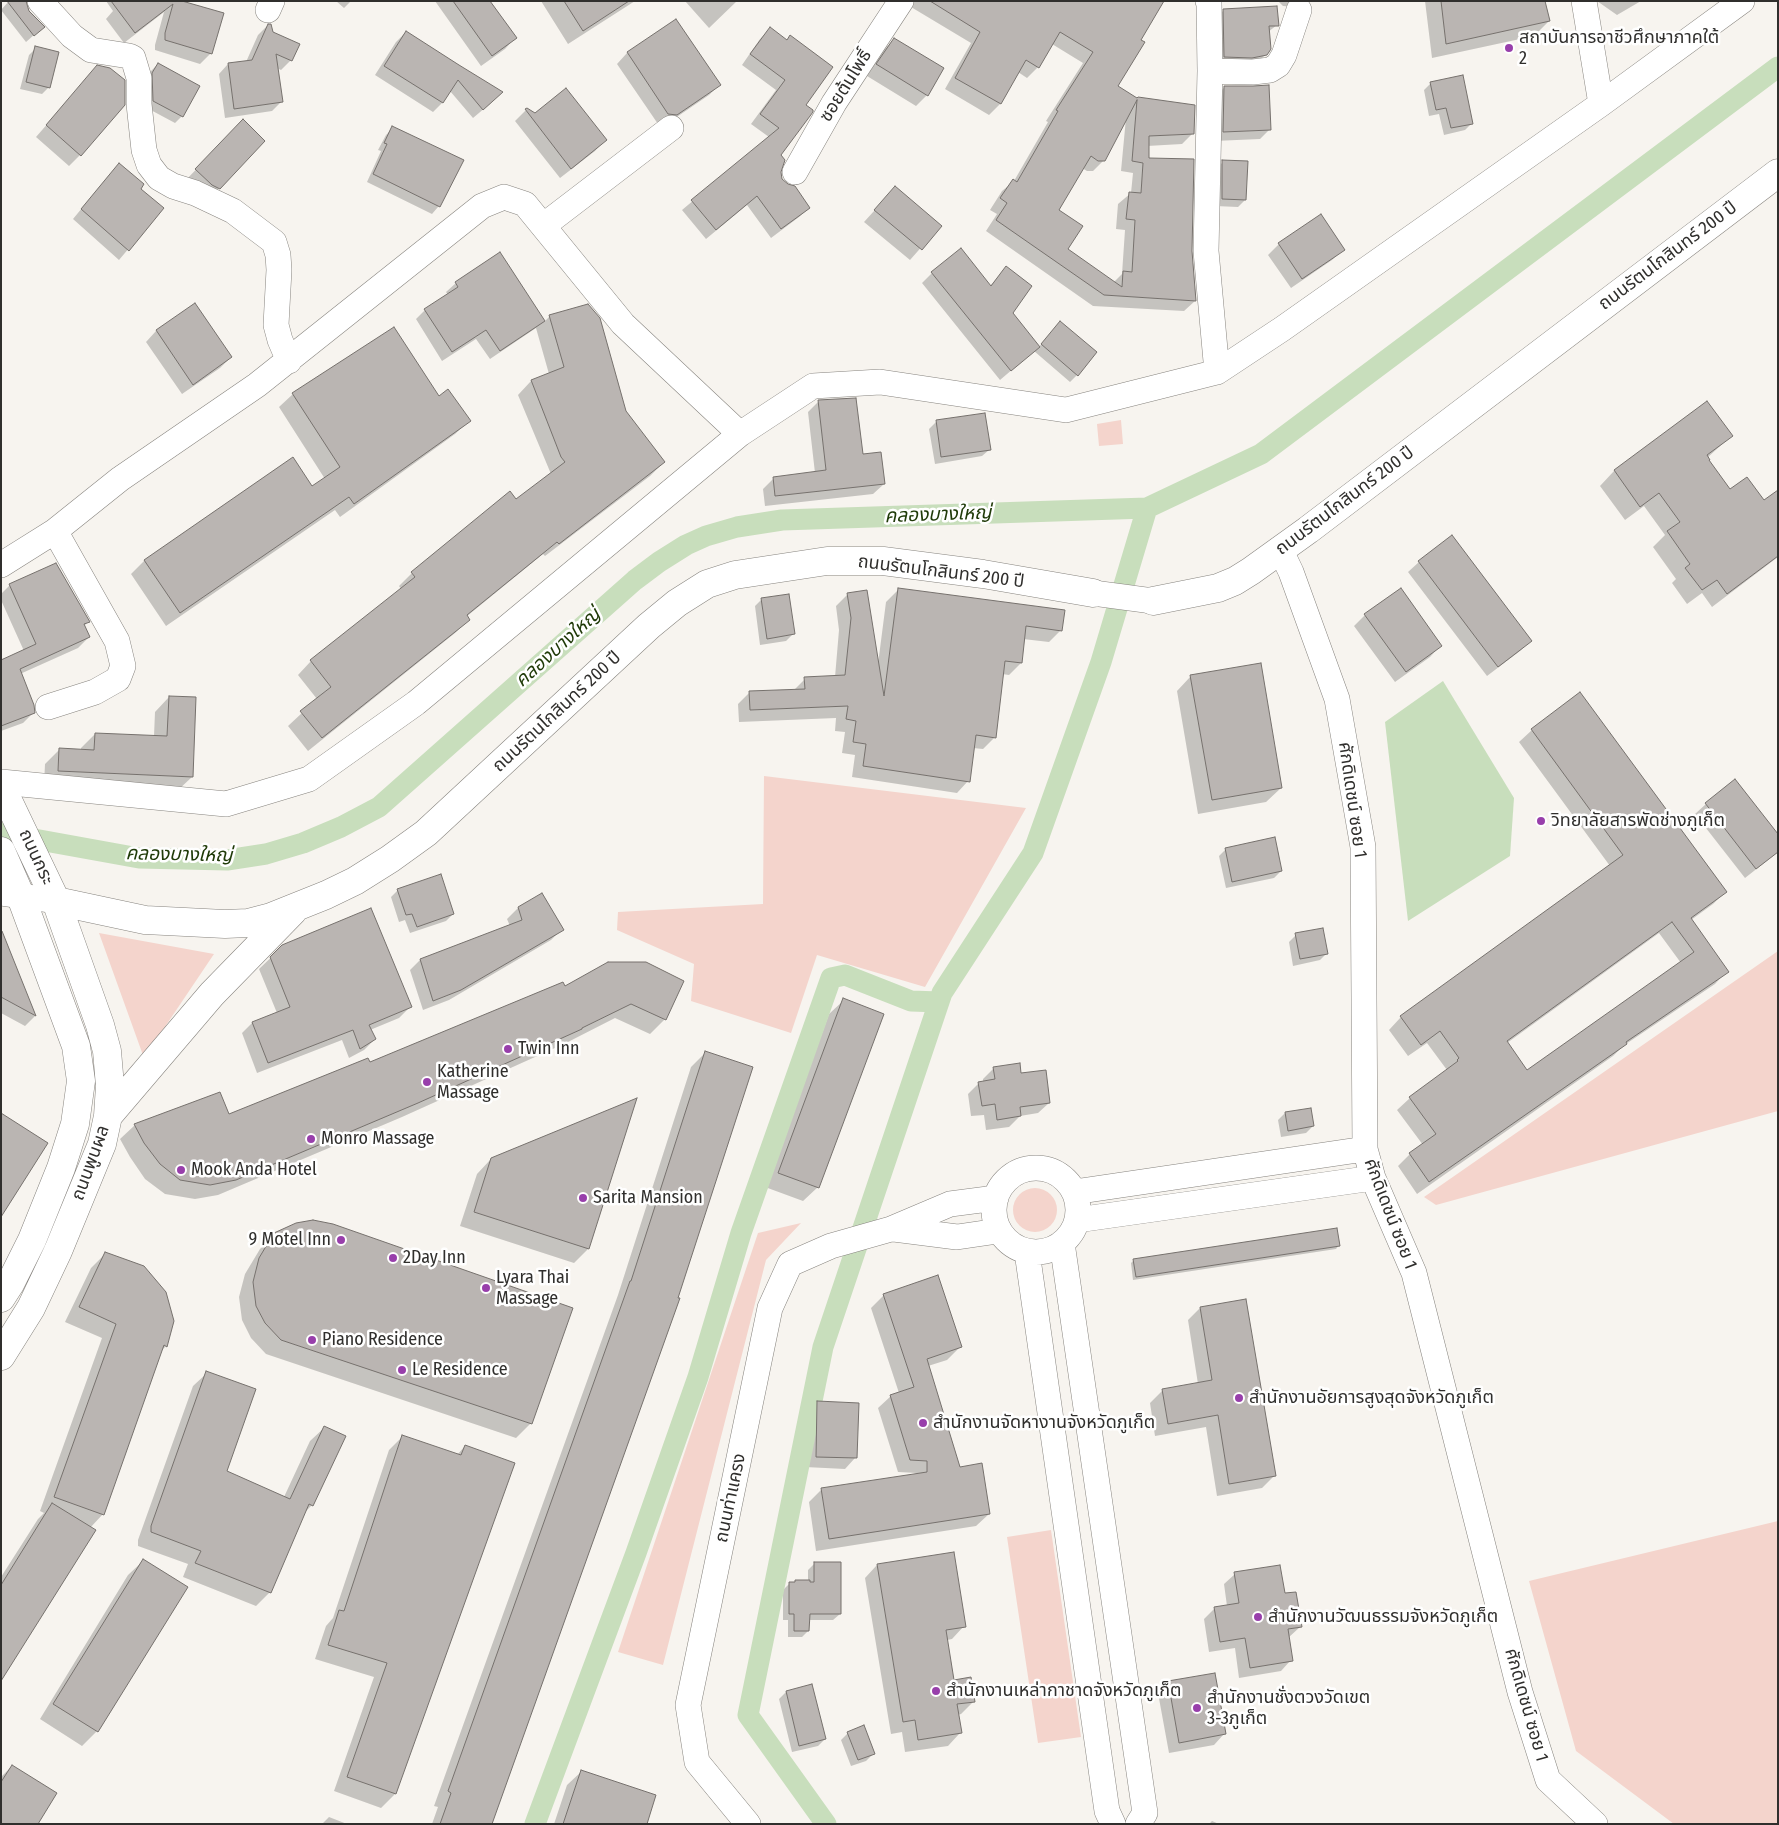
<!DOCTYPE html>
<html>
<head>
<meta charset="utf-8">
<style>
	body { margin:0 }
	#map { position:relative; width:1779px; height:1825px; overflow:hidden; background:#f7f4ef; font-family:"Fira Sans Condensed",sans-serif }
	canvas { display:block }
	.frame { position:absolute; inset:0; border:2px solid #302f2d; pointer-events:none }
</style>
</head>
<body>
<div id="map">
<canvas width="1779" height="1825"></canvas>
<div class="frame"></div>
</div>
<script>
const context = document.querySelector('canvas').getContext('2d');
context.lineJoin = 'round';
function paint(path, color) {
  context.fillStyle = color;
  context.fill(path, 'evenodd');
}
function shape(rows) {
  const path = new Path2D();
  for (const r of rows) {
    if (r.length === 3) {
      path.moveTo(r[0] + r[2], r[1]);
      path.arc(r[0], r[1], r[2], 0, 2 * Math.PI);
      continue;
    }
    path.moveTo(r[0], r[1]);
    for (let i = 2; i < r.length; i += 2) path.lineTo(r[i], r[i + 1]);
  }
  return path;
}
function trace(path, color, width, dash) {
  context.strokeStyle = color;
  context.lineWidth = width;
  context.lineCap = dash ? 'butt' : 'round';
  context.setLineDash(dash || []);
  context.stroke(path);
}
function label(font, color, halo, rows, align = 'center') {
  context.font = font + ' "Fira Sans Condensed","Noto Sans Thai",sans-serif';
  context.lineWidth = 5;
  context.setLineDash([]);
  context.textBaseline = 'middle';
  context.strokeStyle = halo;
  context.fillStyle = color;
  for (const [text, x, y, turn = 0] of rows) {
    context.save();
    context.translate(x, y);
    context.rotate((+turn || 0) * Math.PI / 180);
    context.textAlign = isNaN(turn) ? turn : align;
    if (halo) context.strokeText(text, 0, 0);
    context.fillText(text, 0, 0);
    context.restore();
  }
}
const green = shape([
	[1121,420,1123,444,1099,446,1097,424],
	[764,776,1026,808,925,987,817,955,791,1033,691,1001,694,964,617,930,618,912,763,904],
	[99,933,214,954,144,1058],
	[1778,951,1778,1111,1436,1205,1424,1197],
	[1035,1210,22],
	[801,1223,766,1260,663,1665,618,1652,758,1233],
	[1778,1521,1778,1824,1674,1824,1576,1751,1529,1581],
	[1051,1530,1081,1737,1038,1743,1007,1537]
]);
const water = shape([
	[1443,681,1514,798,1510,856,1408,921,1385,722]
]);
const shadow = shape([
	[9,1,28,11,43,27,26,42,1,10],
	[106,1,178,1,211,53,200,64,155,50,155,45,164,12,124,43,106,19,113,11],
	[336,1,351,1,344,8],
	[435,1,489,1,515,38,505,49,481,66],
	[541,1,635,1,568,44],
	[685,1,737,1,709,28],
	[908,1,1094,1,1139,40,1117,86,1193,133,1182,144,1147,146,1148,159,1190,251,1195,301,1184,311,1093,306,986,231,997,214,990,210,1002,191,1014,181,1048,122,1046,121,1083,63,1052,44,1038,67,1027,78,1018,72,1000,104,989,115,945,89,971,43,906,4],
	[1126,118,1121,171,1133,173,1131,193,1118,204,1116,229,1125,230,1122,274,1114,282,1066,249,1058,211,1082,168,1087,171,1093,171,1104,160],
	[1278,1,1300,1,1294,7,1283,6],
	[1425,1,1544,1,1549,21,1534,36,1432,58],
	[1597,1,1641,1,1617,15],
	[1224,10,1277,25,1268,32,1266,54,1259,61,1218,63,1217,17],
	[676,20,719,85,709,95,665,125,658,124,617,64,627,53],
	[268,25,271,32,298,44,291,60,281,70,277,68,282,101,272,111,225,118,219,74,228,64,246,62,258,35],
	[770,29,804,105,779,155,779,172,781,179,809,208,799,217,771,238,747,205,706,239,682,210,769,137,751,124,776,90,742,65,760,39],
	[406,32,492,102,473,118,450,91,442,103,433,112,375,75,396,42],
	[894,39,927,95,916,106,867,76,884,50],
	[36,48,49,87,42,94,20,89,29,55],
	[158,64,182,116,175,123,147,108,146,81,151,71],
	[97,67,80,155,69,166,36,137],
	[1431,83,1472,123,1465,130,1444,135,1439,114,1429,116,1424,90],
	[1225,87,1270,129,1260,139,1214,141,1215,96],
	[527,109,535,114,605,140,595,151,560,178,515,121],
	[393,128,462,160,438,207,432,214,367,182,381,151,378,150,386,135],
	[232,132,219,188,208,199,185,181],
	[1223,162,1245,200,1238,207,1215,206,1216,169],
	[110,174,139,189,162,209,119,260,73,219],
	[895,188,940,226,910,260,864,222],
	[1279,244,1343,250,1332,260,1291,288,1268,255],
	[500,254,544,322,550,316,664,462,650,476,545,556,543,554,466,617,468,620,455,633,308,751,288,726,317,699,298,675,311,661,401,589,399,586,412,573,516,501,551,474,518,395,531,381,549,374,536,328,490,359,476,339,442,361,416,319,425,310,448,295,446,292,456,283],
	[1006,268,1011,313,1039,347,1053,330,1077,375,1070,382,1034,351,1000,380,922,283,932,273,990,286],
	[194,305,231,357,220,368,182,394,146,342,156,331],
	[293,394,438,398,469,421,455,434,340,517,335,510,166,626,131,574,144,561,312,488,325,479,279,407],
	[819,401,884,484,873,494,765,506,763,489,774,478,815,473,808,412],
	[1707,403,1731,436,1707,458,1730,491,1778,538,1778,557,1712,607,1702,593,1687,604,1672,583,1676,579,1653,547,1665,535,1644,506,1625,520,1600,486,1614,471],
	[984,414,989,450,982,456,935,464,929,429,936,422],
	[1419,562,1531,640,1520,651,1487,676,1408,572],
	[10,585,88,622,84,626,89,637,78,648,20,674,34,712,23,723,1,731,1,659,2,661,24,651,1,600,1,594],
	[898,590,1061,630,1049,642,1023,639,1021,663,1009,675,1002,674,995,737,983,749,973,748,968,781,957,793,852,777,855,755,842,753,845,732,835,731,836,718,739,722,738,704,750,692,793,691,805,679,835,677,839,630,836,606,848,594,878,664,886,602],
	[762,599,793,634,786,641,760,645,755,606],
	[1365,615,1440,646,1430,657,1395,682,1354,626],
	[1191,676,1281,788,1266,802,1198,814,1177,691],
	[1579,694,1725,892,1713,904,1691,920,1727,971,1715,984,1623,1046,1613,1056,1417,1194,1398,1166,1410,1154,1423,1145,1397,1110,1410,1098,1447,1070,1427,1043,1408,1056,1389,1030,1401,1017,1610,866,1519,742,1532,730],
	[1659,933,1681,963,1527,1072,1507,1043],
	[169,697,192,777,177,791,44,785,45,764,59,750,81,750,81,748,95,734,154,736,155,712],
	[1706,804,1778,852,1745,878,1695,814],
	[1226,849,1281,871,1274,878,1226,888,1219,856],
	[398,890,453,914,446,921,410,933,405,920,399,922,391,897],
	[542,894,562,929,551,940,449,1000,423,1010,410,970,420,960,510,926,507,919,518,908],
	[1,934,35,1016,25,1026,1,1013],
	[1296,935,1327,953,1320,960,1293,966,1289,942],
	[283,946,410,1007,399,1018,370,1030,375,1039,364,1050,349,1058,342,1040,257,1073,242,1033,252,1023,277,1013,259,969],
	[683,981,665,1019,650,1034,615,1018,566,1043,402,1117,218,1195,195,1199,165,1194,145,1179,130,1157,120,1139,135,1125,228,1116,369,1064,564,988],
	[844,1000,818,1187,803,1201,765,1187,829,1014],
	[705,1053,492,1824,432,1824,438,1807,434,1806,618,1295,691,1067],
	[994,1068,1020,1075,1049,1103,1038,1113,1020,1116,1009,1127,986,1130,984,1115,971,1116,968,1094,979,1083,983,1082,983,1079],
	[1285,1113,1313,1126,1306,1133,1281,1137,1278,1120],
	[491,1159,588,1249,574,1263,460,1226,477,1174],
	[275,1234,531,1423,516,1438,266,1354,251,1338,242,1320,239,1297,245,1274,260,1249],
	[1339,1245,1336,1249,1133,1280,1131,1263,1134,1260],
	[105,1254,166,1346,161,1351,103,1514,90,1528,1,1680,1,1577,38,1519,44,1513,40,1511,102,1338,65,1322,91,1268],
	[884,1295,960,1347,947,1360,928,1366,959,1468,989,1514,976,1526,816,1551,809,1502,822,1489,917,1474,917,1473,898,1472,878,1408,891,1396,899,1393,871,1308],
	[1200,1308,1274,1476,1262,1488,1217,1496,1206,1427,1155,1436,1150,1403,1162,1391,1198,1384,1188,1320],
	[207,1373,225,1472,284,1497,310,1441,324,1428,312,1505,303,1514,270,1592,256,1606,183,1577,188,1564,138,1546,138,1540,193,1386],
	[818,1403,855,1458,845,1469,805,1467,807,1413],
	[403,1436,457,1455,465,1446,395,1794,381,1808,334,1791,374,1677,315,1659,326,1626,333,1618,389,1450],
	[143,1561,97,1731,82,1746,40,1719,128,1575],
	[815,1563,840,1614,833,1620,808,1620,808,1631,802,1637,788,1637,788,1620,783,1620,783,1590,790,1583,793,1583,796,1581,808,1581,808,1570],
	[877,1565,964,1626,952,1639,947,1640,953,1681,974,1701,961,1714,958,1715,960,1733,948,1746,905,1752,902,1732,891,1734,865,1578],
	[1235,1574,1284,1595,1300,1627,1288,1638,1291,1660,1281,1671,1239,1678,1235,1648,1209,1652,1204,1619,1215,1608,1227,1606,1224,1584],
	[1169,1682,1224,1734,1214,1745,1169,1753,1158,1693],
	[786,1692,825,1739,818,1746,792,1752,779,1699],
	[848,1733,873,1754,866,1761,851,1766,841,1740],
	[12,1766,1,1824,1,1777],
	[582,1771,645,1824,554,1824,567,1785],
	[329,1817,347,1824,322,1824],
	[1212,1821,1219,1824,1209,1824]
]);
const canal = shape([
	[1,833,139,858,227,860,266,854,303,843,341,827,379,807,635,580,659,562,686,545,706,536,737,527,782,520,1147,508,1261,454,1778,67],
	[535,1824,636,1553,698,1377,741,1233,831,978,845,975,911,1001,939,1002],
	[826,1824,748,1715,823,1347,942,993,1033,853,1101,662,1147,508]
]);
const building = shape([
	[7,1,26,1,29,11,45,27,34,36,7,1],
	[111,1,182,1,224,13,212,54,165,40,165,33,173,4,135,33,111,1],
	[453,1,490,1,517,38,492,56,453,1],
	[564,1,629,1,583,31,564,1],
	[930,1,1164,1,1141,40,1145,42,1118,86,1137,98,1138,97,1195,105,1194,134,1149,136,1149,158,1194,159,1192,251,1196,301,1104,295,996,220,1007,203,1000,198,1013,179,1017,182,1058,111,1056,110,1093,52,1060,32,1039,68,1026,60,1001,104,955,78,980,32,930,1],
	[1137,100,1132,161,1143,163,1141,193,1129,192,1126,219,1135,220,1132,272,1123,271,1122,287,1068,249,1083,226,1059,210,1091,156,1098,161,1105,161,1137,100],
	[1441,1,1545,1,1550,21,1446,44,1441,1],
	[1277,6,1279,26,1269,26,1271,49,1267,55,1252,58,1224,57,1223,9,1277,6],
	[676,19,721,85,677,115,668,114,627,52,676,19],
	[268,24,271,24,273,32,300,44,292,61,276,54,283,102,234,109,228,63,252,60,268,24],
	[770,27,787,40,790,35,833,67,806,105,813,110,813,112,781,155,785,160,781,172,782,179,788,184,795,186,810,208,781,229,757,196,716,230,691,200,779,128,760,114,785,80,750,54,770,27],
	[406,31,459,65,503,92,483,110,458,80,443,103,384,66,406,31],
	[894,38,944,68,928,96,876,64,894,38],
	[35,46,59,52,50,88,26,82,35,46],
	[158,63,200,86,183,117,153,101,152,73,158,63],
	[97,65,110,68,125,80,125,105,81,156,46,125,97,65],
	[1463,75,1473,124,1451,128,1446,108,1436,110,1430,82,1463,75],
	[1269,85,1271,130,1223,132,1224,86,1253,86,1269,85],
	[566,88,607,140,571,169,525,109,527,108,535,113,566,88],
	[243,119,265,141,220,189,212,185,195,169,243,119],
	[392,126,464,160,440,207,373,174,387,144,384,143,392,126],
	[1222,160,1248,161,1246,200,1222,199,1222,160],
	[119,163,144,184,141,189,164,208,129,251,81,209,119,163],
	[895,186,942,226,922,250,874,210,895,186],
	[1321,214,1345,250,1302,279,1278,243,1321,214],
	[961,248,991,286,1006,266,1032,286,1013,313,1040,347,1011,371,931,272,961,248],
	[500,252,545,321,500,351,486,330,452,352,424,309,458,287,455,282,500,252],
	[195,303,232,357,193,385,156,330,195,303],
	[588,304,600,318,626,411,665,462,559,544,557,542,467,615,470,620,322,738,300,711,331,687,310,660,415,577,411,572,510,491,516,499,565,462,561,457,531,380,564,367,549,315,588,304],
	[1060,321,1097,352,1078,376,1041,344,1060,321],
	[394,327,439,396,448,389,471,421,354,504,349,497,180,613,144,560,293,457,312,486,340,467,292,393,394,327],
	[856,398,863,454,881,452,885,484,775,496,773,477,826,470,818,400,856,398],
	[1707,401,1733,436,1707,455,1710,460,1709,460,1730,489,1747,477,1764,500,1778,490,1778,556,1727,594,1717,580,1702,590,1685,568,1690,564,1667,531,1680,522,1659,493,1640,507,1614,470,1707,401],
	[985,413,991,450,941,457,936,420,985,413],
	[1452,535,1532,641,1498,667,1418,561,1452,535],
	[56,563,90,622,84,624,90,637,20,669,34,705,35,713,1,726,1,660,36,644,9,584,56,563],
	[898,588,1065,610,1062,631,1026,626,1022,663,1005,661,996,738,976,735,970,782,863,766,866,744,853,742,856,721,846,719,848,706,750,710,749,691,805,689,804,677,845,675,851,618,847,593,867,590,884,696,898,588],
	[1401,588,1442,646,1406,672,1364,614,1401,588],
	[789,594,795,634,767,639,761,598,789,594],
	[1261,663,1282,788,1212,800,1190,675,1261,663],
	[1580,692,1727,892,1691,918,1729,972,1626,1042,1627,1044,1429,1182,1409,1153,1436,1134,1409,1097,1458,1061,1457,1060,1459,1058,1440,1031,1421,1045,1400,1016,1623,855,1531,729,1580,692],
	[1672,922,1694,952,1527,1070,1507,1041,1672,922],
	[169,696,196,697,193,777,58,771,59,748,94,750,95,733,167,736,169,696],
	[1735,779,1778,834,1778,852,1756,869,1705,803,1735,779],
	[1275,837,1282,871,1232,882,1225,848,1275,837],
	[441,874,454,914,417,927,412,914,406,915,397,889,441,874],
	[542,893,564,930,461,990,433,1001,420,959,522,920,518,907,542,893],
	[371,908,412,1007,369,1025,376,1039,360,1049,353,1030,268,1063,252,1022,290,1007,270,957,282,945,371,908],
	[1323,928,1328,954,1300,959,1295,933,1323,928],
	[1,931,2,931,36,1016,1,997,1,931],
	[608,962,646,962,684,981,666,1020,631,1004,582,1028,582,1029,418,1103,236,1180,210,1185,180,1180,160,1164,144,1143,134,1124,220,1092,229,1114,368,1058,370,1062,563,982,565,986,608,962],
	[843,998,884,1014,819,1188,778,1173,843,998],
	[705,1051,753,1067,678,1298,680,1298,492,1824,440,1824,451,1793,448,1791,630,1281,631,1281,705,1051],
	[1020,1063,1021,1073,1046,1070,1050,1103,1020,1107,1021,1116,997,1120,995,1104,982,1106,978,1082,995,1079,993,1067,1020,1063],
	[637,1098,589,1249,474,1212,491,1158,637,1098],
	[1311,1108,1314,1126,1288,1131,1285,1112,1311,1108],
	[1,1113,48,1143,1,1217,1,1113],
	[313,1220,333,1224,573,1308,532,1424,281,1340,265,1323,256,1306,253,1282,259,1258,274,1233,296,1223,313,1220],
	[1337,1228,1340,1246,1136,1277,1133,1259,1337,1228],
	[105,1252,144,1266,166,1292,174,1321,167,1347,164,1345,104,1515,54,1497,116,1324,79,1307,105,1252],
	[938,1275,962,1347,927,1359,960,1467,982,1463,990,1514,829,1539,821,1488,927,1472,927,1461,910,1460,890,1395,914,1387,883,1294,938,1275],
	[1246,1299,1276,1476,1229,1484,1218,1415,1168,1424,1162,1389,1212,1380,1200,1307,1246,1299],
	[206,1371,256,1389,227,1471,290,1499,324,1426,346,1436,313,1506,309,1504,271,1593,195,1563,201,1551,151,1532,151,1526,206,1371],
	[817,1401,859,1403,857,1458,816,1457,817,1401],
	[402,1435,461,1455,465,1445,515,1463,396,1794,347,1777,387,1663,328,1645,339,1610,344,1611,402,1435],
	[52,1503,96,1530,1,1681,1,1585,52,1503],
	[954,1552,966,1627,946,1630,954,1680,971,1677,975,1702,957,1704,962,1733,918,1740,915,1720,903,1722,877,1564,954,1552],
	[143,1559,188,1587,98,1732,53,1704,143,1559],
	[814,1562,841,1562,841,1614,810,1614,809,1631,794,1631,794,1614,789,1614,789,1582,795,1582,795,1580,810,1580,810,1582,814,1582,814,1562],
	[1280,1565,1285,1593,1296,1592,1302,1627,1288,1629,1293,1661,1250,1668,1245,1638,1220,1642,1214,1607,1239,1603,1234,1572,1280,1565],
	[1215,1673,1226,1734,1179,1743,1168,1681,1215,1673],
	[812,1684,826,1739,799,1746,786,1691,812,1684],
	[864,1725,875,1754,858,1760,847,1732,864,1725],
	[12,1765,57,1793,38,1824,1,1824,1,1782,12,1765],
	[581,1770,656,1795,647,1824,563,1824,581,1770]
]);
const street = shape([
	[40,1,72,36,91,50,129,56,133,58,139,78,139,104,144,150,149,165,159,178,173,186,195,193,233,211,274,242,278,255,279,270,276,325,280,340,289,361],
	[1208,1,1209,2,1210,71,1206,251,1217,372],
	[1584,1,1601,104],
	[268,10,272,1],
	[1210,71,1253,72,1270,70,1278,65,1284,55,1299,10],
	[795,172,834,103,901,1],
	[543,226,671,128],
	[1280,549,1291,572,1337,699,1363,847,1365,1149,1373,1178,1414,1273,1520,1692,1548,1780,1595,1824],
	[1,565,55,531,120,479,257,385,482,206,504,197,525,204,623,324,740,434],
	[1093,593,1153,601],
	[48,707,95,692,118,679,123,666,117,641,55,531],
	[1,782,226,804,309,779,416,703,740,434,813,386,880,382,1066,410,1217,372,1282,329,1601,104,1742,1],
	[1,893,56,901],
	[1036,1210,42],
	[1074,1192,1365,1149],
	[1077,1220,1373,1178],
	[894,1229,957,1237,998,1231],
	[1062,1243,1145,1813,1138,1824],
	[1027,1252,1107,1811,1113,1824],
	[748,1824,697,1762,688,1705,770,1308,790,1264,831,1246,891,1229,950,1204,996,1198]
]);
const secondary = shape([
	[1153,601,1218,588,1235,581,1251,571,1308,530,1778,173],
	[1,786,56,901,100,1025,107,1051,110,1086,108,1116,102,1144,58,1251,31,1308,1,1356],
	[1,851,21,897,76,1046,81,1081,75,1124,61,1168,32,1240,10,1284,1,1298],
	[56,901,145,920,225,924,248,923,271,917,326,895,355,881,390,859,426,833,649,626,677,603,707,584,735,575,827,561,883,561,983,574,1093,593],
	[108,1116,212,994,293,911]
]);
const markers = [
	[1509,48,5,"#983fab"],
	[1541,821,5,"#983fab"],
	[508,1049,5,"#983fab"],
	[427,1082,5,"#983fab"],
	[311,1139,5,"#983fab"],
	[181,1170,5,"#983fab"],
	[583,1198,5,"#983fab"],
	[341,1240,5,"#983fab"],
	[393,1258,5,"#983fab"],
	[486,1288,5,"#983fab"],
	[312,1340,5,"#983fab"],
	[402,1370,5,"#983fab"],
	[1239,1398,5,"#983fab"],
	[923,1423,5,"#983fab"],
	[1258,1617,5,"#983fab"],
	[936,1691,5,"#983fab"],
	[1197,1708,5,"#983fab"]
];
const poiNames = [
	["สถาบันการอาชีวศึกษาภาคใต้",1519,38],
	["2",1519,59],
	["วิทยาลัยสารพัดช่างภูเก็ต",1551,821],
	["Twin Inn",518,1049],
	["Katherine",437,1072],
	["Massage",437,1093],
	["Monro Massage",321,1139],
	["Mook Anda Hotel",191,1170],
	["Sarita Mansion",593,1198],
	["9 Motel Inn",331,1240,"right"],
	["2Day Inn",403,1258],
	["Lyara Thai",496,1278],
	["Massage",496,1299],
	["Piano Residence",322,1340],
	["Le Residence",412,1370],
	["สำนักงานอัยการสูงสุดจังหวัดภูเก็ต",1249,1398],
	["สำนักงานจัดหางานจังหวัดภูเก็ต",933,1423],
	["สำนักงานวัฒนธรรมจังหวัดภูเก็ต",1268,1617],
	["สำนักงานเหล่ากาชาดจังหวัดภูเก็ต",946,1691],
	["สำนักงานชั่งตวงวัดเขต",1207,1698],
	["3-3ภูเก็ต",1207,1719]
];
const streetNames = [
	["ซอยต้นโพธิ์",846,86,-58],
	["ถนนรัตนโกสินทร์ 200 ปี",1668,256,-37],
	["ถนนรัตนโกสินทร์ 200 ปี",1345,501,-37],
	["ถนนรัตนโกสินทร์ 200 ปี",941,572,7],
	["ถนนรัตนโกสินทร์ 200 ปี",557,712,-43],
	["ศักดิเดชน์ ซอย 1",1352,800,82],
	["ถนนกระ",36,857,65],
	["ถนนพูนผล",91,1163,-70],
	["ศักดิเดชน์ ซอย 1",1390,1214,69],
	["ถนนท่าแครง",731,1498,-78],
	["ศักดิเดชน์ ซอย 1",1526,1705,74]
];
const waterNames = [
	["คลองบางใหญ่",938,515,-2],
	["คลองบางใหญ่",558,648,-42],
	["คลองบางใหญ่",179,855,1]
];
paint(green, '#f4d4cc');
paint(water, '#c8debc');
paint(shadow, '#0003');
trace(canal, '#c8debc', 21);
paint(building, '#bab5b2');
trace(building, '#76716d', 1);
trace(street, '#87847f', 26);
trace(secondary, '#87847f', 29);
trace(street, '#fff', 25);
trace(secondary, '#fff', 28);
for (const [x, y, r, color] of markers) {
  const dot = new Path2D();
  dot.arc(x, y, r, 0, 2 * Math.PI);
  context.fillStyle = color;
  context.fill(dot);
  trace(dot, '#fff', 2);
}
label('18px', '#302f2d', '#fff', poiNames, 'left');
label('18px', '#302f2d', '#fff', streetNames);
label('italic 19px', '#203b09', '#fff', waterNames);
</script>
</body>
</html>
